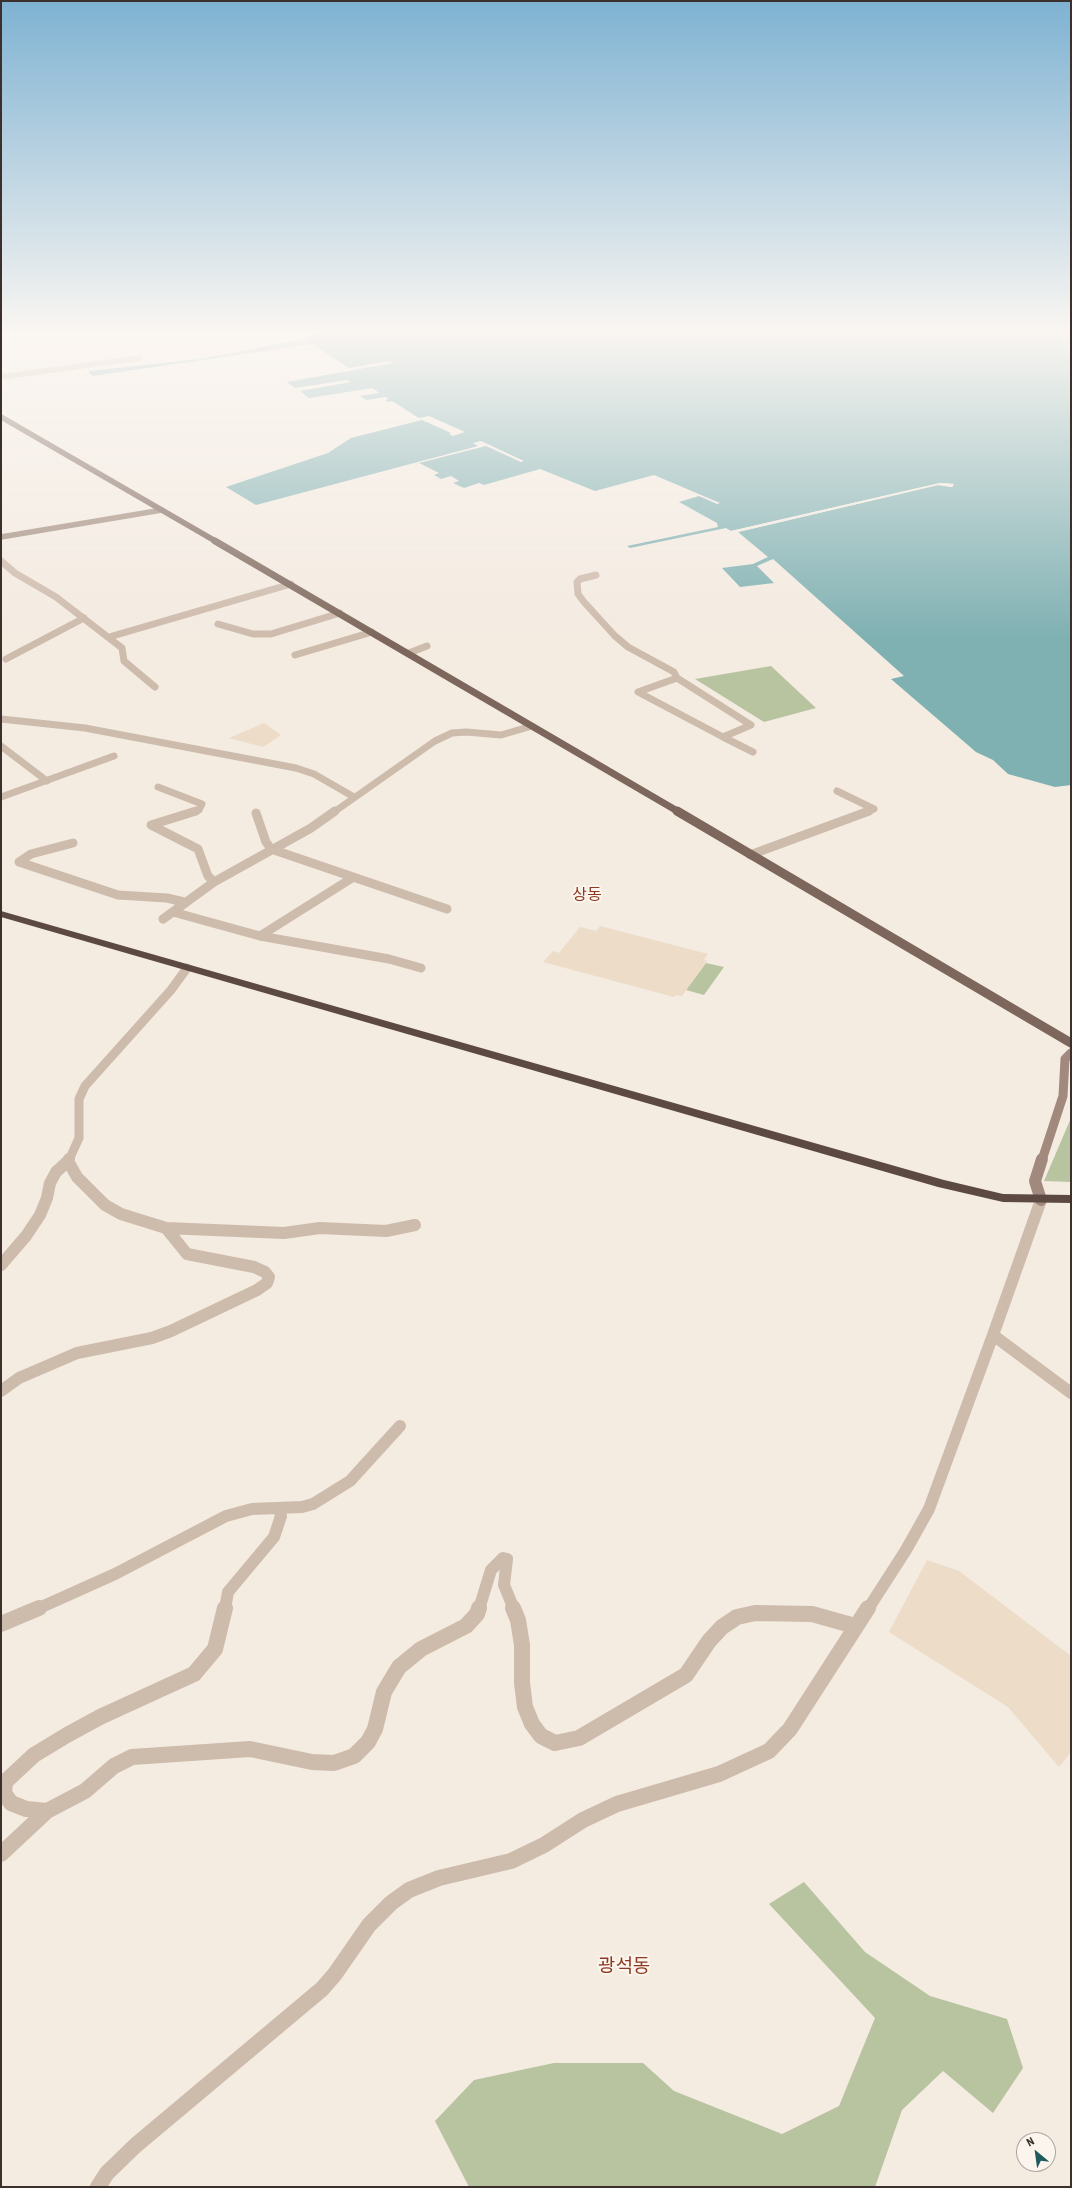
<!DOCTYPE html>
<html>
<head>
<meta charset="utf-8">
<style>
	body { margin:0 }
	#map { position:relative; width:1072px; height:2188px; overflow:hidden; background:#f4ebe1; font-family:"Roboto Condensed",sans-serif }
	canvas { display:block }
	.frame { position:absolute; inset:0; border:2px solid #3b302b; pointer-events:none }
	.north { position:absolute; left:1016px; top:2132px; width:40px; height:40px; box-sizing:border-box; background:#fbf5ee; border:1px solid #aea6a0; border-radius:50%; rotate:331deg; font-size:11px; font-weight:700; line-height:16px; text-align:center; color:#3b302b }
	.north::after { content:''; display:block; margin:auto; width:14px; height:18px; background:#1f5a5e; clip-path:polygon(50% 0,100% 100%,50% 72%,0 100%) }
</style>
</head>
<body>
<div id="map">
<canvas width="1072" height="2188"></canvas>
<div class="frame"></div>
<div class="north">N</div>
</div>
<script>
const context = document.querySelector('canvas').getContext('2d');
context.lineJoin = 'round';
function paint(path, color) {
  context.fillStyle = color;
  context.fill(path, 'evenodd');
}
function shape(rows) {
  const path = new Path2D();
  for (const r of rows) {
    path.moveTo(r[0], r[1]);
    for (let i = 2; i < r.length; i += 2) path.lineTo(r[i], r[i + 1]);
  }
  return path;
}
function trace(path, color, width, dash) {
  context.strokeStyle = color;
  context.lineWidth = width;
  context.lineCap = dash ? 'butt' : 'round';
  context.setLineDash(dash || []);
  context.stroke(path);
}
function label(font, color, halo, rows, align = 'center') {
  context.font = font + ' "Roboto Condensed","Noto Sans KR",sans-serif';
  context.lineWidth = 4;
  context.setLineDash([]);
  context.textBaseline = 'middle';
  context.strokeStyle = halo;
  context.fillStyle = color;
  for (const [text, x, y, turn = 0] of rows) {
    context.save();
    context.translate(x, y);
    context.rotate((+turn || 0) * Math.PI / 180);
    context.textAlign = isNaN(turn) ? turn : align;
    if (halo) context.strokeText(text, 0, 0);
    context.fillText(text, 0, 0);
    context.restore();
  }
}
const green = shape([
	[771,666,816,708,764,722,695,679],
	[706,963,724,967,704,995,686,990],
	[1071,1118,1071,1182,1044,1181],
	[804,1882,865,1952,930,1996,1007,2019,1023,2068,993,2113,943,2071,902,2110,875,2187,469,2187,435,2121,474,2080,554,2063,643,2063,674,2091,782,2134,839,2106,875,2018,769,1904]
]);
const plaza = shape([
	[264,723,281,735,263,747,229,738],
	[600,926,708,954,704,960,707,961,682,996,676,995,674,997,543,962,553,951,559,953,580,927,596,931],
	[927,1560,959,1571,1071,1656,1071,1752,1059,1767,1008,1707,889,1632]
]);
const water = shape([
	[319,333,1071,333,1071,785,1055,787,1008,774,993,760,976,752,891,679,904,676,773,559,757,566,774,583,740,587,722,568,753,564,768,557,738,532,938,485,952,487,954,484,940,483,731,531,726,528,630,548,627,546,718,527,717,523,679,502,699,496,717,504,720,503,654,475,595,491,540,469,484,485,479,483,464,488,453,483,459,481,451,476,441,479,434,475,439,473,419,463,486,446,521,462,524,461,481,441,473,443,478,446,256,505,226,487,328,453,351,438,422,420,451,433,449,434,453,436,465,432,429,416,419,418,392,401,388,402,385,400,389,399,385,397,366,400,360,396,379,393,373,388,309,398,300,391,351,382,347,380,295,388,287,382,393,363,390,361,349,368,312,344,93,376,89,373,89,371,200,359,311,338,307,336]
]);
const pier = shape([
	[940,483,954,484,952,487,938,485,738,532,731,531]
]);
const streetFar4 = shape([
	[1,377,140,358]
]);
const streetFar3 = shape([
	[1,561,15,573,56,597,122,648,124,661,155,687],
	[596,575,580,579,577,582,578,594,584,602,615,636,628,647,674,672,677,678,751,725,723,737,753,752],
	[218,624,253,634,271,634,340,613],
	[109,637,291,584],
	[409,653,427,646],
	[295,655,372,632],
	[6,659,84,618],
	[677,678,638,692,723,737],
	[1,719,85,728,296,768,314,774,354,797],
	[1,746,47,781],
	[158,787,202,804,199,810,192,812],
	[837,791,874,809,866,812],
	[1,797,114,756],
	[334,812,435,741,452,733,466,732,501,735,532,726]
]);
const streetFar2 = shape([
	[196,811,151,825,198,849,208,876,214,882],
	[256,813,266,842,271,849,447,909],
	[73,843,31,854,19,862,118,895,167,898,184,902],
	[750,855,869,811],
	[173,912,260,936,389,959,421,968],
	[163,919,214,882,311,828,335,811],
	[260,936,352,878],
	[69,1160,79,1138,79,1099,85,1086,171,990,187,968]
]);
const streetFar1 = shape([
	[1041,1200,993,1335,1071,1393],
	[166,1228,284,1233,320,1228,386,1231,415,1225],
	[1,1265,26,1236,40,1215,47,1198,50,1183,56,1172,68,1161],
	[1,1391,19,1378,77,1353,152,1338,171,1331,257,1290,267,1283,269,1277,265,1272,254,1267,187,1254,166,1228,121,1214,105,1205,77,1177,68,1161,69,1159],
	[37,1609,115,1574,226,1516,252,1509,302,1507,313,1504,350,1481,400,1426],
	[225,1609,228,1592,274,1537,281,1516,279,1508],
	[479,1609,491,1570,503,1558,507,1559,504,1585,514,1609],
	[868,1609,906,1550,929,1509,993,1335]
]);
const street = shape([
	[513,1608,518,1620,522,1645,522,1683,525,1707,532,1724,541,1736,555,1743,579,1738,686,1675,709,1641,722,1627,737,1617,755,1613,812,1614,855,1626],
	[1,1624,39,1608],
	[47,1811,26,1809,11,1803,4,1793,5,1782,34,1755,67,1735,100,1717,194,1674,215,1649,225,1608],
	[1,1854,47,1811,85,1791,114,1766,132,1757,250,1749,312,1762,334,1763,354,1756,368,1742,375,1729,384,1692,399,1667,421,1649,466,1626,477,1614,479,1608],
	[98,2187,107,2173,136,2145,322,1989,335,1974,369,1925,391,1903,409,1890,439,1878,511,1861,544,1845,583,1820,617,1804,719,1774,769,1751,790,1729,868,1608]
]);
const secondaryFar2 = shape([
	[1,537,162,510]
]);
const secondaryFar1 = shape([
	[1042,1160,1063,1096,1065,1059,1071,1053]
]);
const secondary = shape([
	[1041,1200,1035,1181,1042,1159]
]);
const primaryFar2 = shape([
	[1,417,217,542]
]);
const primaryFar1 = shape([
	[215,541,679,812]
]);
const primary = shape([
	[677,811,1071,1043]
]);
const highway = shape([
	[1,911,944,1180,1003,1194,1071,1195,1071,1203,1003,1202,938,1187,1,917,1,911]
]);
const quarterNames = [
	["상동",587,896]
];
const nearQuarternames = [
	["광석동",624,1967]
];
paint(green, '#b8c4a0');
paint(plaza, '#ecdcc8');
paint(water, '#7fb0b2');
paint(pier, '#f4ebe1');
trace(streetFar4, '#cdbbac', 5.5);
trace(streetFar3, '#cdbbac', 7);
trace(streetFar2, '#cdbbac', 9);
trace(streetFar1, '#cdbbac', 12);
trace(street, '#cdbbac', 16);
trace(secondaryFar2, '#a18a7d', 5.5);
trace(secondaryFar1, '#a18a7d', 9);
trace(secondary, '#a18a7d', 12);
trace(primaryFar2, '#7d675c', 5.5);
trace(primaryFar1, '#7d675c', 7);
trace(primary, '#7d675c', 9);
paint(highway, '#5c4a42');
const sky = context.createLinearGradient(0, 0, 0, 639);
sky.addColorStop(0, '#7eb2d2');
sky.addColorStop(0.52, '#faf6f2');
sky.addColorStop(1, '#faf6f200');
context.fillStyle = sky;
context.fillRect(0, 0, 1072, 639);
label('16px', '#8c3b22', '#fbf5ee', quarterNames);
label('19px', '#8c3b22', '#fbf5ee', nearQuarternames);
</script>
</body>
</html>
